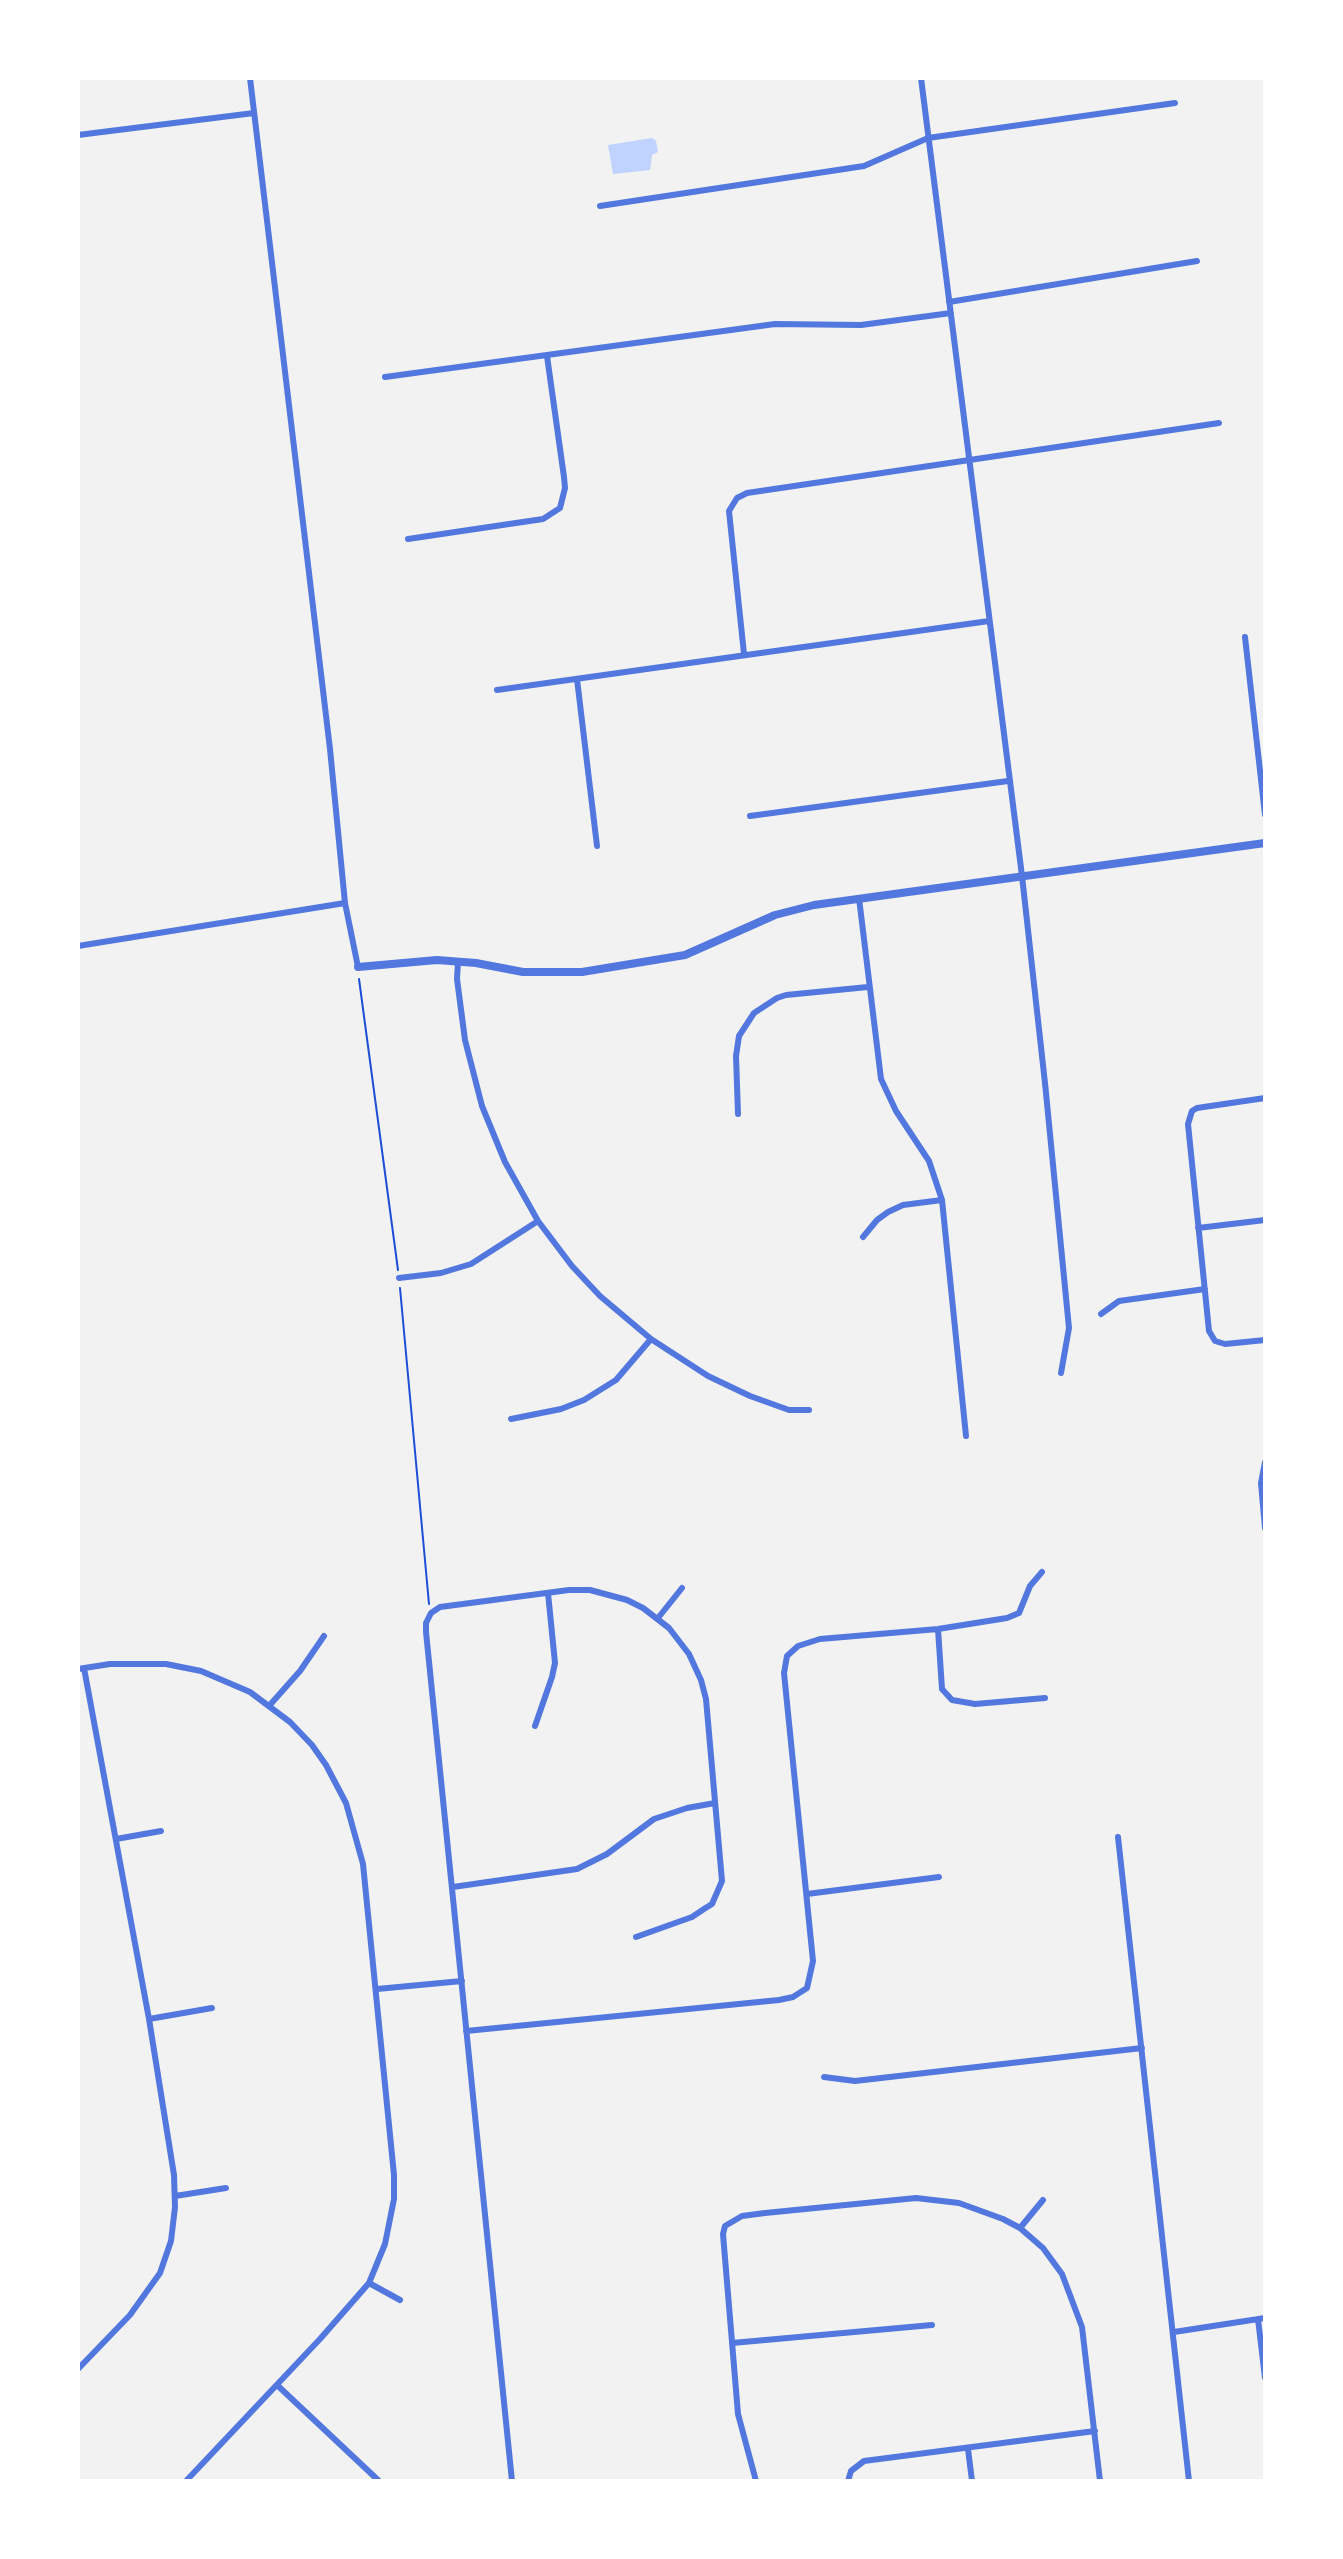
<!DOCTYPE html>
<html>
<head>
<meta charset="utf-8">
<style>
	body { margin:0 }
	#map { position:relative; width:1343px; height:2559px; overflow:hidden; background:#f2f2f2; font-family:"Sofia Sans Condensed",sans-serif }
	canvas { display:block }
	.frame { position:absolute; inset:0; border:80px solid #fff; pointer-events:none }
</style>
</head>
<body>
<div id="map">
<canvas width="1343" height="2559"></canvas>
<div class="frame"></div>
</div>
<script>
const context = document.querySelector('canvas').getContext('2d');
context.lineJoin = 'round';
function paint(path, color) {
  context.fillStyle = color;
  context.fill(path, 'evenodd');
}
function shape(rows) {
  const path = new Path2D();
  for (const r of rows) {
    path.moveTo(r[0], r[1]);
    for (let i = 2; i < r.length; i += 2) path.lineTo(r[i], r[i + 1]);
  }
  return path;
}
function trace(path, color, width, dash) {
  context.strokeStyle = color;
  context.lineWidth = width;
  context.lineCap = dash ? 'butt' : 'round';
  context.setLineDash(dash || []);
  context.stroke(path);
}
const water = shape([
	[652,138,656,141,658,152,652,155,650,170,613,174,608,145]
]);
const path = shape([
	[359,979,398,1270],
	[400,1288,429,1604]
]);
const minor = shape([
	[250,78,330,749,345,903,358,967],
	[921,78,1022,876,1045,1083,1069,1328,1061,1373],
	[78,135,254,113],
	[600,206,864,166,928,138,1175,103],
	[949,302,1197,261],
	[385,377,775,324,861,325,951,313],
	[408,539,543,519,560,508,565,488,564,477,547,356],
	[1245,637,1265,815],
	[744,654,729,511,737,498,747,493,1219,423],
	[577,679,597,846],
	[497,690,989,621],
	[750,816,1008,781],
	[859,898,881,1079,896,1111,929,1161,942,1200,966,1436],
	[78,946,345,903],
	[458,961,457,979,465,1040,482,1106,505,1162,538,1221,572,1266,600,1296,651,1339,708,1376,750,1396,789,1410,809,1410],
	[1265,1098,1197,1108,1192,1111,1188,1124,1209,1331,1215,1341,1225,1344,1265,1340],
	[738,1114,736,1056,739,1036,754,1013,777,998,786,995,868,987],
	[1198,1228,1265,1220],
	[863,1237,877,1220,888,1212,903,1205,942,1200],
	[399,1278,441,1273,471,1264,538,1221],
	[1101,1314,1119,1301,1205,1289],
	[511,1419,561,1409,584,1400,616,1380,651,1339],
	[1265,1462,1261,1483,1265,1528],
	[658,1618,682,1588],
	[938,1629,942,1689,952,1700,975,1704,1045,1698],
	[78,1669,110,1664,166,1664,201,1671,250,1692,290,1722,312,1745,326,1765,346,1803,363,1864,394,2175,394,2199,385,2244,369,2283,320,2339,186,2481],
	[269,1706,300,1671,324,1636],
	[535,1726,552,1677,555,1663,548,1593],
	[1118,1837,1189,2481],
	[116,1839,161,1831],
	[453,1887,577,1869,607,1854,654,1819,687,1808,715,1803],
	[807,1894,939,1877],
	[377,1989,462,1981],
	[149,2019,212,2008],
	[466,2031,779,2000,793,1997,807,1988,813,1961,784,1673,787,1656,798,1646,820,1639,938,1629,1007,1618,1019,1613,1030,1586,1042,1572],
	[824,2077,855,2081,1142,2048],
	[175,2196,226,2188],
	[1020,2228,1043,2200],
	[369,2283,400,2300],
	[1258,2319,1265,2378],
	[1174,2332,1265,2318],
	[732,2343,932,2325],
	[78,2369,130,2315,160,2273,171,2241,175,2207,174,2175,149,2019,84,1668],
	[277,2385,379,2481],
	[968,2449,972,2481],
	[512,2481,426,1632,426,1623,431,1613,440,1607,569,1590,590,1590,627,1600,643,1608,669,1628,689,1654,701,1680,706,1699,722,1881,712,1904,704,1909,692,1917,636,1937],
	[756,2481,738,2414,723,2234,725,2226,742,2216,765,2213,916,2198,959,2203,1003,2219,1020,2228,1043,2248,1062,2274,1082,2327,1100,2481],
	[848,2481,851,2471,864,2461,1095,2431]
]);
const tertiary = shape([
	[358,967,437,960,476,963,523,972,582,972,685,955,775,915,814,905,1265,843]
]);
paint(water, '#bfd3fe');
trace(path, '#1d4ed8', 2);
trace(minor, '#5277de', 6);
trace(tertiary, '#5277de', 8);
</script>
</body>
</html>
